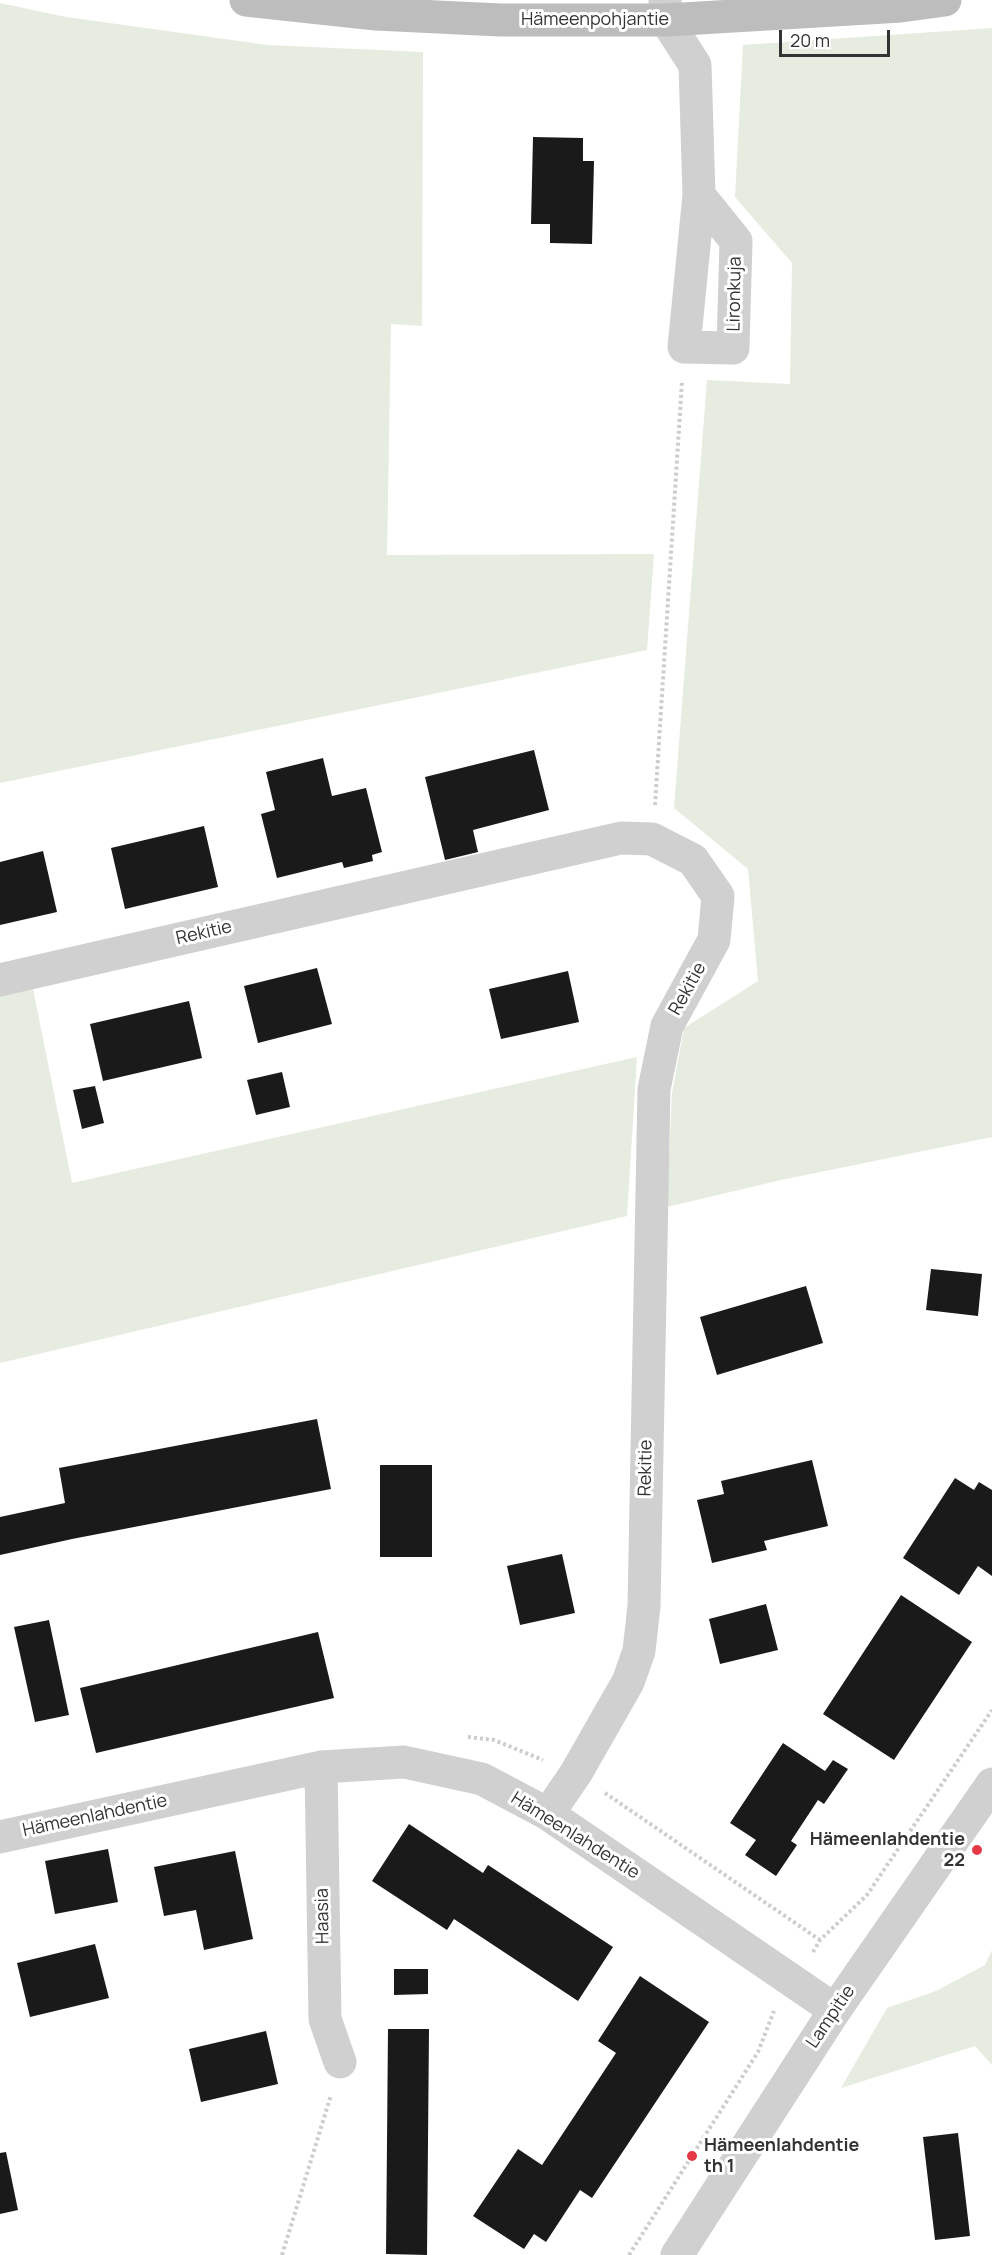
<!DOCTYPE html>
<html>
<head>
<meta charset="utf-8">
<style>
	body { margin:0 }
	#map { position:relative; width:992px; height:2255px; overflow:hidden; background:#fff; font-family:Manrope,sans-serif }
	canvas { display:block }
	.scale { position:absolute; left:779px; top:30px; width:111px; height:27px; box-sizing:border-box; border:3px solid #333; border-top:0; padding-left:8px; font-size:18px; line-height:21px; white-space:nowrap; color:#333; -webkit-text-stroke:4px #fff; paint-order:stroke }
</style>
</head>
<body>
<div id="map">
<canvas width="992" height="2255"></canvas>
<div class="scale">20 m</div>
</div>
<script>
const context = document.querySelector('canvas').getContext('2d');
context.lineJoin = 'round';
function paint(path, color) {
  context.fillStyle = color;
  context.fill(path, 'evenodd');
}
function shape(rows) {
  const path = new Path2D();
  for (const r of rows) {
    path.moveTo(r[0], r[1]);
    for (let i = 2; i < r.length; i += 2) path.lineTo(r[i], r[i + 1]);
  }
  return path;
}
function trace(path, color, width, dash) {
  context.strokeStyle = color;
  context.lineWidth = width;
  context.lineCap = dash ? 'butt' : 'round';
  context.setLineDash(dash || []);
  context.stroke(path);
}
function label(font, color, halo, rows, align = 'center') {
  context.font = font + ' Manrope,sans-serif';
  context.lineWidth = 6;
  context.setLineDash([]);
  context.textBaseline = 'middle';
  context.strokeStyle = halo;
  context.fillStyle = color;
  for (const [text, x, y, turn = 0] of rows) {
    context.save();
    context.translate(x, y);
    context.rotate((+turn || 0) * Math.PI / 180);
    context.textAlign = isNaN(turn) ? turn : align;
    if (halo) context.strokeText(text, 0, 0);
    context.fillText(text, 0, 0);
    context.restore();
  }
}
const green = shape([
	[0,3,66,17,268,45,423,52,422,326,391,324,387,555,654,554,647,650,0,783],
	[992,28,992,1137,781,1180,667,1207,672,1093,684,1028,758,981,748,869,674,808,707,380,790,384,792,263,735,197,743,45],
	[31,979,72,1183,637,1057,627,1216,0,1363,0,986],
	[992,1950,992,2065,975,2046,841,2088,887,2008,936,1991,985,1965]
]);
const building = shape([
	[533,137,583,138,583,161,594,161,592,244,550,243,550,224,531,224],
	[534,750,549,810,473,830,478,852,445,860,425,777],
	[323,758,332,796,366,788,382,852,372,855,373,861,344,868,342,862,277,878,261,814,275,810,266,772],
	[204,826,218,887,125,909,111,848],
	[43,851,57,912,0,925,0,862],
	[317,968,332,1024,258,1043,244,986],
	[568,971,579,1022,501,1039,489,989],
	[189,1001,202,1058,103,1081,90,1024],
	[282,1072,290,1107,256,1115,247,1080],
	[95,1086,104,1123,82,1129,73,1090],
	[931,1269,982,1274,978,1316,926,1310],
	[806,1286,823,1343,717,1375,700,1317],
	[317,1419,331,1489,72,1539,0,1555,0,1517,65,1503,59,1468],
	[812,1460,828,1526,764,1541,767,1550,712,1563,697,1500,724,1494,721,1481],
	[380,1465,432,1465,432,1557,380,1557],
	[955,1478,974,1490,979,1482,992,1490,992,1576,978,1566,959,1595,903,1558],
	[562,1554,575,1613,520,1625,507,1566],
	[901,1595,972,1642,894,1760,823,1714],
	[766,1604,778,1650,720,1664,709,1619],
	[49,1620,69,1715,35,1722,14,1627],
	[318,1632,334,1698,96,1753,80,1688],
	[783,1743,825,1771,833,1760,848,1769,824,1804,818,1800,791,1841,797,1845,776,1876,745,1855,756,1840,730,1823],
	[409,1824,483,1873,488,1865,613,1947,578,2001,454,1919,447,1930,372,1881],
	[108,1849,118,1902,55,1914,45,1861],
	[235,1851,253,1939,204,1950,196,1910,164,1916,154,1867],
	[95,1944,109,1998,30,2017,17,1963],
	[394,1969,428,1969,428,1994,394,1995],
	[640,1976,709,2022,592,2198,580,2190,546,2242,534,2234,524,2249,473,2216,518,2149,542,2165,616,2053,598,2041],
	[388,2029,429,2029,427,2255,386,2254],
	[266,2031,278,2084,201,2102,189,2049],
	[958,2133,970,2236,935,2240,923,2137],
	[6,2152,18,2210,0,2214,0,2153]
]);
const path = shape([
	[655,805,682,381],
	[468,1737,494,1740,543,1760],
	[605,1793,820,1940],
	[813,1952,820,1940,867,1895,992,1710],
	[282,2255,331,2095],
	[629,2255,758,2052,774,2011]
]);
const minor = shape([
	[665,0,666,20,695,65,699,195,684,347,733,348,736,241,699,195],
	[0,980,621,838,652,839,693,860,718,896,714,940,667,1026,654,1089,644,1606,639,1651,628,1682,576,1773,548,1814],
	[321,1767,325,2019,340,2062],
	[0,1837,321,1767,404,1762,482,1779,548,1814,835,2010]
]);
const tertiary = shape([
	[677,2255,835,2010,992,1784]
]);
const secondary = shape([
	[246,0,376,14,500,20,666,20,901,6,945,0]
]);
const markers = [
	[977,1850,6,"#e63946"],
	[692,2156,6,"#e63946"]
];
const streetNames = [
	["Hämeenpohjantie",595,20],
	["Lironkuja",735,294,-89],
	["Rekitie",204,933,-13],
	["Rekitie",688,989,-61],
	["Rekitie",646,1468,-89],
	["Hämeenlahdentie",95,1816,-12],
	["Hämeenlahdentie",575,1836,32],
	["Haasia",323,1916,-91],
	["Lampitie",831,2017,-56]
];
const poiNames = [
	["Hämeenlahdentie",965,1840],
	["22",965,1861],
	["Hämeenlahdentie",704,2146,"left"],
	["th 1",704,2167,"left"]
];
paint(green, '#e6ecdf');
paint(building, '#1a1a1a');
trace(path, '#cdcdcd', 4, [3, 3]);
trace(minor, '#d0d0d0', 33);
trace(tertiary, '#d0d0d0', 33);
trace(secondary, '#bdbdbd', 33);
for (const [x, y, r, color] of markers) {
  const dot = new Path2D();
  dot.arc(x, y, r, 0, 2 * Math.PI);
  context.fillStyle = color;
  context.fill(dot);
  trace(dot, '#fff', 2);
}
label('18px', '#333', '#fff', streetNames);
label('bold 18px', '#333', '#fff', poiNames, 'right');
</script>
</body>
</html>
